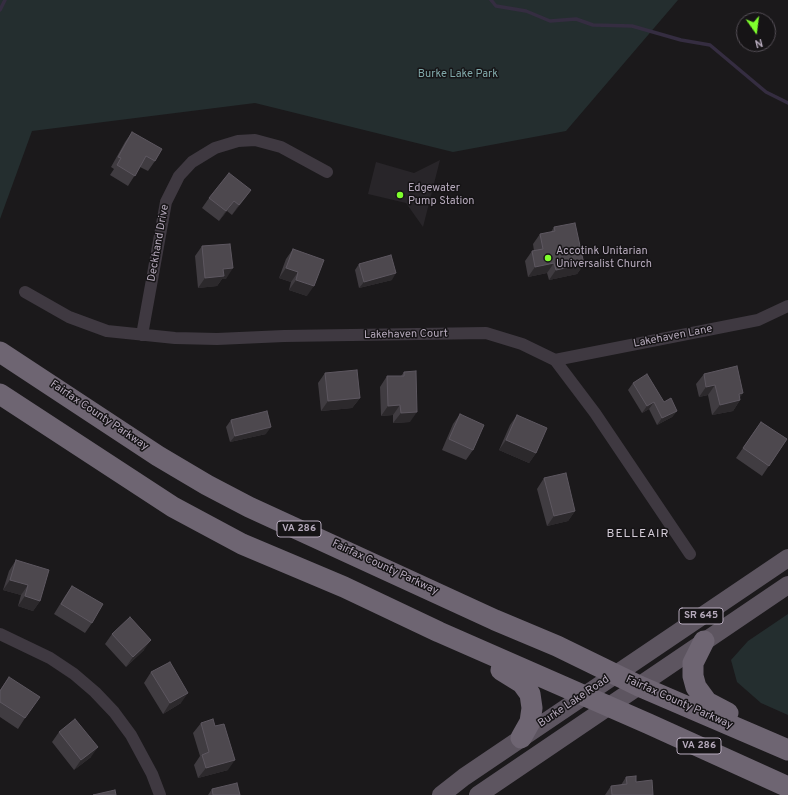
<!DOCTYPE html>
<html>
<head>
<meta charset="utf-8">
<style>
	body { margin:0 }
	#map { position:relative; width:788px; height:795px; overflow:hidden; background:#1b191b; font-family:Overpass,sans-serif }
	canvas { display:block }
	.north { position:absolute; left:736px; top:12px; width:40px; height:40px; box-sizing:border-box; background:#161416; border:1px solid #565058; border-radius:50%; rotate:166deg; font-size:11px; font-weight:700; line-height:16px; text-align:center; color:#b6aabc }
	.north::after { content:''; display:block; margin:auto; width:14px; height:18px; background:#7fff2d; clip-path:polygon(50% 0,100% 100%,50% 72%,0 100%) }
</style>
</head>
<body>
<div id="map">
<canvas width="788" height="795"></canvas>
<div class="north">N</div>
</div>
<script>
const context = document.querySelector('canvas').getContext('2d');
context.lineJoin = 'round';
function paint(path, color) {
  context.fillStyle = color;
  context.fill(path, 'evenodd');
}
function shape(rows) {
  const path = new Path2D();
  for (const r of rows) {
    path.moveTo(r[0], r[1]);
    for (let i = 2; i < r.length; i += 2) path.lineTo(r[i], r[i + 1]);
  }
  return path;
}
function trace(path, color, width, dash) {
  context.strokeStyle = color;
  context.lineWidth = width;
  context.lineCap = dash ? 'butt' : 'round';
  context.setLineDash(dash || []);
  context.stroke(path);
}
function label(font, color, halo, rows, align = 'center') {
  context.font = font + ' Overpass,sans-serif';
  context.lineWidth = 3;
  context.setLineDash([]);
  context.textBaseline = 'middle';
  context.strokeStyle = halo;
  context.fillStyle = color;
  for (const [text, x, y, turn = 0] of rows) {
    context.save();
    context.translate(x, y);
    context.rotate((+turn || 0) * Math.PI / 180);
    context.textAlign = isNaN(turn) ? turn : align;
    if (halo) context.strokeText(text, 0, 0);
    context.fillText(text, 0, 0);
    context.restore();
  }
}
const built = shape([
	[440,160,423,227,406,203,368,194,376,162,414,173]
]);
const green = shape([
	[0,0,678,0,566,131,453,152,255,103,32,131,0,219],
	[788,614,788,715,761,703,737,682,731,660,748,641]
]);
const stream = shape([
	[491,0,496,6,526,11,550,21,576,19,593,25,632,26,681,40,710,45,766,92,788,103],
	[0,10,5,0]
]);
const street = shape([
	[25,292,69,317,107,331,175,338,217,339,284,336,486,333,522,344,555,360,595,413,690,554],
	[142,335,166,202,179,176,192,162,215,148,238,141,255,140,281,147,327,172],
	[555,360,758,320,788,306],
	[0,634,50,658,74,674,95,692,114,712,131,735,152,774,160,795]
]);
const primary = shape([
	[441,795,464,777,788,558],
	[478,795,788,585]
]);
const highway = shape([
	[0,352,158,456,207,485,249,507,495,620,557,646,639,686,788,750],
	[0,394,173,507,242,544,344,587,439,632,649,724,788,787],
	[704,641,693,663,693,676,696,687,707,702,728,713],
	[501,670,522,683,530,694,532,708,530,722,521,738]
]);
const wall = shape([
	[132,132,155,161,148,171,140,167,128,186,110,175,114,169,111,167,125,142],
	[251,190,232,215,227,211,219,221,202,208,209,198],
	[554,227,584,264,577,274,549,280,547,273,528,277,525,261,532,251,534,251,533,244,540,234,551,232],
	[202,246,226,279,222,279,217,286,198,288,195,256],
	[293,249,307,296,289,290,291,282,279,278,286,259],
	[359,264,392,280,359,288,355,270],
	[404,372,410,422,393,423,393,415,381,416,380,387,387,376,401,376],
	[325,373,360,398,352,408,321,411,318,383],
	[704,374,740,398,740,400,733,411,712,415,708,395,699,397,696,384],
	[633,383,677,411,672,417,657,425,649,409,642,413,628,390],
	[460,414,473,450,466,460,442,450,453,424],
	[517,415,536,453,529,463,499,450,510,425],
	[231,420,266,434,230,442,226,427],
	[761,422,787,439,762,476,736,458],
	[544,478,575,511,568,521,547,526,537,489],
	[16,560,40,601,33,611,18,606,21,595,3,590,9,571],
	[72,586,92,623,85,633,54,614,65,596],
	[112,634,144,650,126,667,105,644],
	[151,672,181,703,163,714,144,683],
	[9,677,25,718,18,729,0,717,0,690],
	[201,723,228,770,198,778,194,765,200,756,193,733],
	[59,732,91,757,74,770,52,742],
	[626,777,636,782,653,795,605,795,611,786,621,785],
	[212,789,240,795,208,795]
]);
const shadedWall = shape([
	[251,190,244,200,232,215,239,205],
	[234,201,227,211,219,221,226,211],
	[554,263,547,273,528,277,535,267],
	[584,264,577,274,549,280,556,270],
	[233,268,226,279,222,279,217,286,198,288,205,278,223,269],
	[286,268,298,272,291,282,279,278],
	[396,273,392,280,359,288,364,282],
	[296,280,314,286,307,296,289,290],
	[715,385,708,395,699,397,706,387],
	[743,393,738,401,740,400,733,411,712,415,720,405,739,394],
	[360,398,352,408,321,411,328,401],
	[654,402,649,409,642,413,647,406],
	[400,405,393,415,381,416,388,406],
	[677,411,672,417,657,425,662,418],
	[417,412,410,422,393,423,401,413],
	[271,427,266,434,230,442,235,436],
	[506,440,536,453,529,463,499,450],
	[575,511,568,521,547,526,554,516],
	[10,580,28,585,21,595,3,590],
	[25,596,40,601,33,611,18,606],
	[151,640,144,650,126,667,133,657],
	[188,693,181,703,163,714,170,703],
	[98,747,91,757,74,770,81,760],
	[235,760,228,770,198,778,206,768]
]);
const building = shape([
	[132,132,162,149,155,161,146,156,135,176,117,165,121,158,118,157,132,132],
	[229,173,251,190,239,205,234,201,226,211,209,198,229,173],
	[575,223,584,264,556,270,554,263,535,267,532,251,543,249,540,234,555,231,554,227,575,223],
	[230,244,233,268,223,269,224,276,205,278,202,246,230,244],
	[293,249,324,260,314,286,296,280,298,272,286,268,293,249],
	[391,255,396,273,364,282,359,264,391,255],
	[737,366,743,393,739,394,740,400,720,405,715,385,706,387,704,374,737,366],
	[357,370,360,398,328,401,325,373,357,370],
	[416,371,417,412,401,413,400,405,388,406,387,376,404,376,404,372,416,371],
	[647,374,664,402,671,398,677,411,662,418,654,402,647,406,633,383,647,374],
	[267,411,271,427,235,436,231,420,267,411],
	[460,414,484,425,473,450,449,439,460,414],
	[517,415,547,428,536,453,506,440,517,415],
	[761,422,787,439,769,466,743,448,761,422],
	[566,473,575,511,554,516,544,478,566,473],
	[16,560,49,570,40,601,25,596,28,585,10,580,16,560],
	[72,586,103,604,92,623,61,604,72,586],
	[130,617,151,640,133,657,112,634,130,617],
	[170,662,188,693,170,703,151,672,170,662],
	[9,677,40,697,25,718,0,702,0,691,9,677],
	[75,719,98,747,81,760,59,732,75,719],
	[213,719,215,726,224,724,235,760,206,768,202,755,209,752,201,723,213,719],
	[636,776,636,782,652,780,653,795,612,795,611,786,627,784,626,777,636,776],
	[237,783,240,795,213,795,212,789,237,783],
	[115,790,116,795,93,795,115,790]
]);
const markers = [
	[400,195,4,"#7fff2d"],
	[548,258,4,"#7fff2d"]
];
const shields = [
	[299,529,44],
	[701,616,44],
	[699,746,44]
];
const shieldNames = [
	["VA 286",299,529],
	["SR 645",701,616],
	["VA 286",699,746]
];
const parkNames = [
	["Burke Lake Park",458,75]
];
const poiNames = [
	["Edgewater",408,189],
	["Pump Station",408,202],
	["Accotink Unitarian",556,252],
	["Universalist Church",556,265]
];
const streetNames = [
	["Deckhand Drive",159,243,-80],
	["Lakehaven Court",406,335,-1],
	["Lakehaven Lane",673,337,-11],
	["Fairfax County Parkway",99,416,34],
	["Fairfax County Parkway",385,568,25],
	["Burke Lake Road",574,702,-34],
	["Fairfax County Parkway",679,703,24]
];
const neighbourhoodNames = [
	["BELLEAIR",638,535]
];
paint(built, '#282529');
paint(green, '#242e2f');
trace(stream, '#352d41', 3.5);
trace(street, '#3f3941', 12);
trace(primary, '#5d5560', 18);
trace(highway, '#6e6572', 21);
paint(wall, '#403c41');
paint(shadedWall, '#2c292c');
paint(building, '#4d484e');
trace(building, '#5d5760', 1);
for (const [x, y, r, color] of markers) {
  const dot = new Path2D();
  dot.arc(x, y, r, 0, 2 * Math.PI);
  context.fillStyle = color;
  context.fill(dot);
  trace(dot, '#161416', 1.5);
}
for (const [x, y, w] of shields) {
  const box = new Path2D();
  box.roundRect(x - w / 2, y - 8, w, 16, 3);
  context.fillStyle = '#161416';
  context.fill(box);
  trace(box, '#b6aabc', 1);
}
label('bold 10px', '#b6aabc', null, shieldNames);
label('11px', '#80a8a9', '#161416', parkNames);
label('11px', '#b6aabc', '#161416', poiNames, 'left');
label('11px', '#b6aabc', '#161416', streetNames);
context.letterSpacing = '1px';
label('12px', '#d4ccd8', '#161416', neighbourhoodNames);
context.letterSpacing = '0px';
</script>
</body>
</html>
